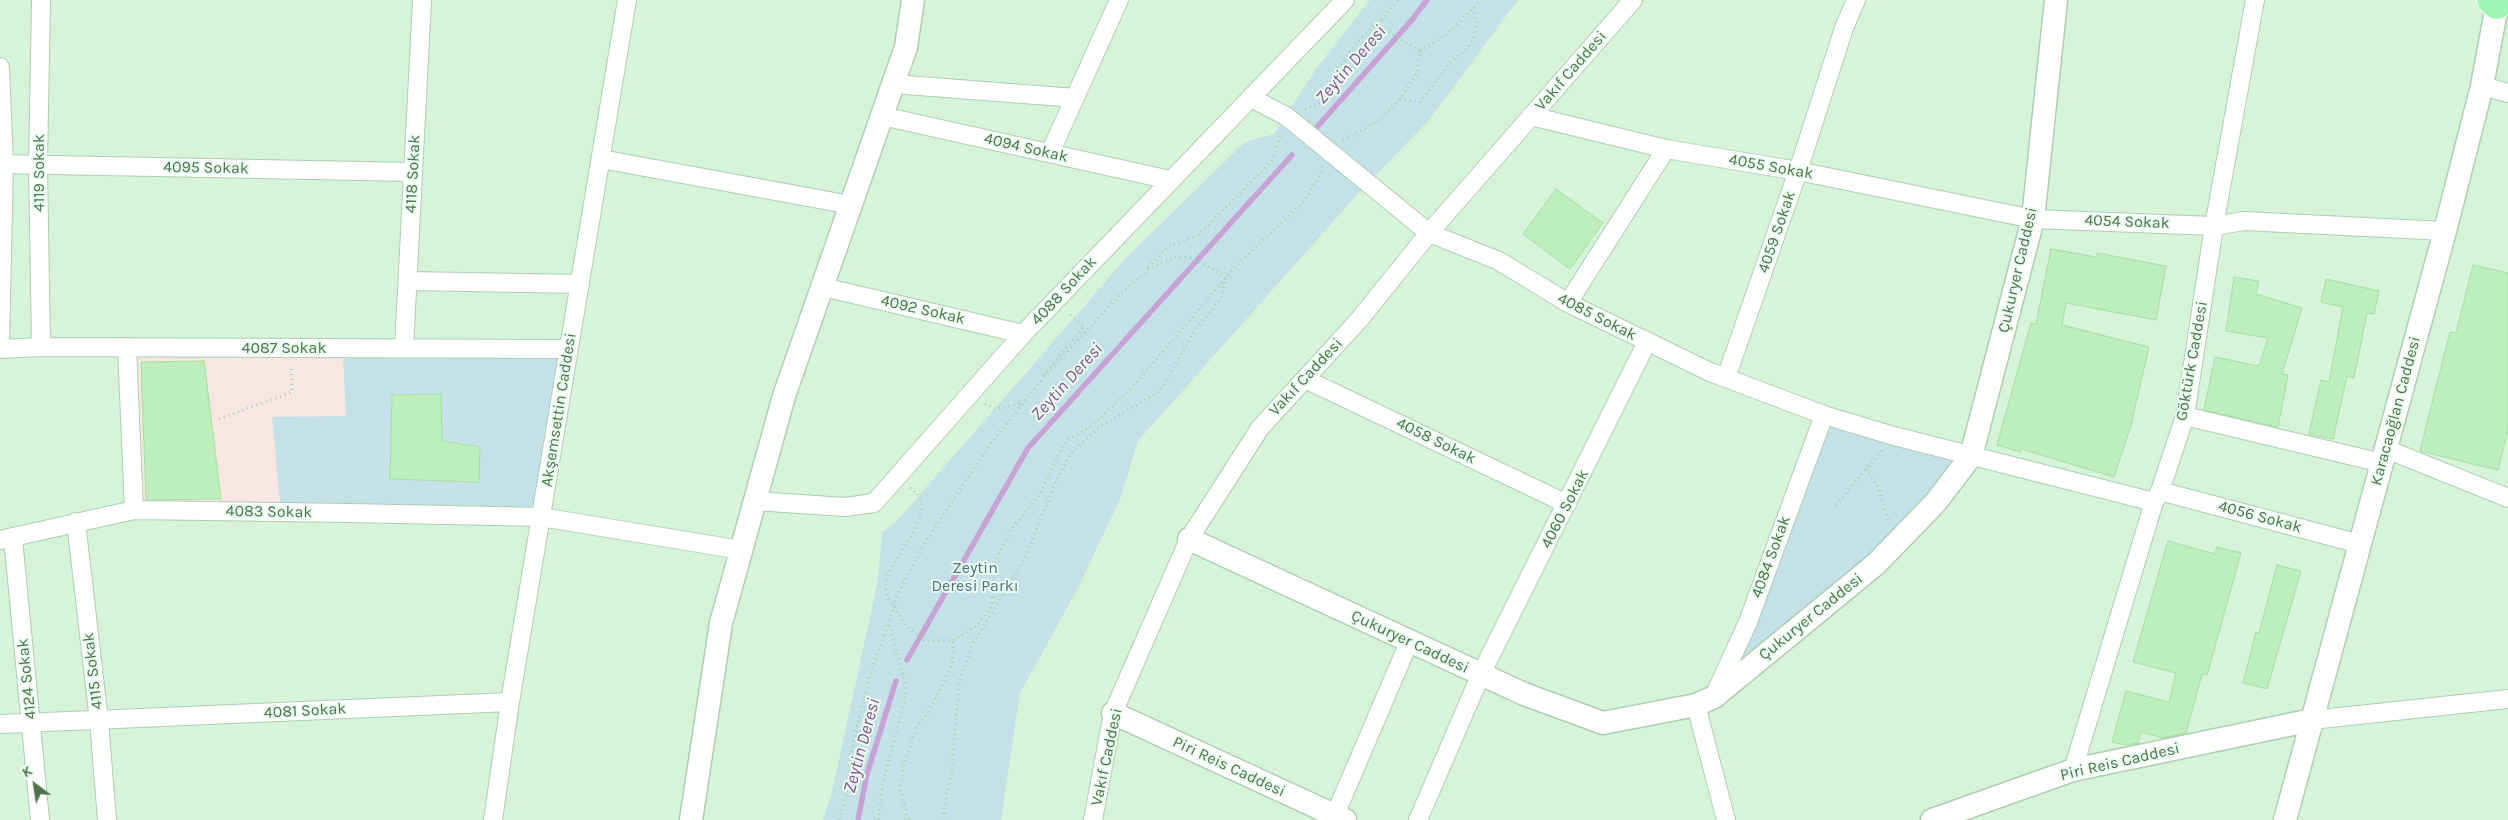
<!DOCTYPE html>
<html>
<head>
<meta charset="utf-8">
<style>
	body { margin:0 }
	#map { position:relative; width:2508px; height:820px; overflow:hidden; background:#e5fbe9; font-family:Karla,sans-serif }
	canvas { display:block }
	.north { position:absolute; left:10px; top:760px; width:50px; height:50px; -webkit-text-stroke:4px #ebfeef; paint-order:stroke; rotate:329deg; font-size:14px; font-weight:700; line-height:20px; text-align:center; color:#4e724c }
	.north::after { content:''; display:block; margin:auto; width:18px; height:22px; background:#4e724c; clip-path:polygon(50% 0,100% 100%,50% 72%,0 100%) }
</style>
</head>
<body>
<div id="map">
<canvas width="2508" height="820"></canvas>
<div class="north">K</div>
</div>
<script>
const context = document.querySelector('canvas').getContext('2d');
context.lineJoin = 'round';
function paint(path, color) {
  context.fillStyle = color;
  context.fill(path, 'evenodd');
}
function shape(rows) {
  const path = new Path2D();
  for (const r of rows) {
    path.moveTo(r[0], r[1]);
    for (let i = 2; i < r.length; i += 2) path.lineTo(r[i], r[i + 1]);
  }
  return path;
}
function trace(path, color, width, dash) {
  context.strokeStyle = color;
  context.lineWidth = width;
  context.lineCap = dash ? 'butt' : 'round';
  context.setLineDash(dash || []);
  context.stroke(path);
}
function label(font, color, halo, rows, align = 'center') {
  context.font = font + ' Karla,sans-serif';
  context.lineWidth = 4;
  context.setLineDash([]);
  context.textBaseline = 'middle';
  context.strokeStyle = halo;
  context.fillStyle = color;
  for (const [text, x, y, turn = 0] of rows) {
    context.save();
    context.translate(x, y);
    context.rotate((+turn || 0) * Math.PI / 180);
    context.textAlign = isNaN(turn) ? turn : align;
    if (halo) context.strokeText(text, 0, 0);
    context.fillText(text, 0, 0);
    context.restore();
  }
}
const residential = shape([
	[0,0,2508,0,2508,820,0,820]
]);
const education = shape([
	[127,347,343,348,349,512,134,510]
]);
const green = shape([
	[1370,0,1518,0,1429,120,1363,188,1138,441,1121,497,1078,588,1020,693,1001,820,823,820,832,792,878,580,882,532,896,522,1127,257,1245,142,1274,134,1318,66],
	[343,356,558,356,538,511,281,512,272,417,346,416],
	[1829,422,1948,458,1955,463,1952,471,1845,579,1732,669]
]);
const stream = shape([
	[1317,127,1411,21,1427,0],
	[907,660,1028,448,1292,155],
	[858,820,867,774,896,681]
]);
const building = shape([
	[1556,189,1603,223,1570,269,1523,234,1556,189],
	[2051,249,2096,257,2097,253,2166,266,2156,320,2066,303,2062,325,2149,347,2131,425,2114,477,2021,449,2020,452,1997,445,2031,323,2036,324,2051,249],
	[2473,265,2508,273,2508,430,2498,470,2420,451,2450,332,2456,333,2473,265],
	[2234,277,2259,281,2256,294,2302,308,2282,374,2288,375,2278,427,2204,410,2215,357,2259,366,2268,338,2226,331,2234,277],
	[2326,279,2379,291,2374,314,2367,313,2354,378,2347,376,2333,439,2309,434,2321,380,2329,382,2343,307,2321,302,2326,279],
	[204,361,221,499,146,500,141,362,204,361],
	[441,394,442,441,480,447,479,482,390,479,392,395,441,394],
	[2168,541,2215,554,2217,547,2241,553,2207,675,2202,674,2186,733,2163,738,2141,732,2138,743,2127,745,2112,742,2126,691,2169,702,2176,673,2133,662,2168,541],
	[2277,565,2301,571,2267,689,2243,683,2256,632,2259,633,2277,565]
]);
const path = shape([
	[1376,24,1420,51],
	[1400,99,1420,102,1451,62,1469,47,1474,37,1477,22,1473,8],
	[1305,109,1319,104,1338,68,1358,41,1380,21,1398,0],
	[1343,141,1381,119,1400,99,1417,74,1420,51,1449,32,1481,0],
	[1148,267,1168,247,1198,235,1273,160,1281,134],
	[1044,375,1084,326,1068,313],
	[985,404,997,409,1022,403],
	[219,419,292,392,291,366],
	[1866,469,1879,488,1889,523],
	[910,488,918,494,922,510,916,528,888,574,885,588,888,598,906,626,925,641,953,640,977,626,992,605,994,572,998,554,1013,527,1041,493,1061,449,1069,439,1094,424,1130,390,1237,265,1304,201,1320,175,1322,166],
	[1836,505,1882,450],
	[839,820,846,795,854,739,870,675,889,622],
	[878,820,883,782,907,692,889,622,899,591,925,543,989,445,1048,373,1121,293,1151,267,1176,257,1191,258,1220,273,1226,280,1221,298,1195,330,1161,390,1100,427,1071,453,1057,479,1023,562,973,643,959,682,952,769,944,808,944,820],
	[907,820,906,809,900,789,904,765,917,727,929,711,945,680,953,661,953,640]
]);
const minor = shape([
	[41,0,38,165,41,347],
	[0,67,4,164,0,344],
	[893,84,1075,98],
	[2482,86,2508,93],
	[1251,98,1286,116,1429,233,1499,261,1568,303,1710,372,1824,415,1894,436,2154,502],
	[882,116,1170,180],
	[1531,116,1666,149,1798,171,2033,219,2214,226,2244,221,2445,231],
	[1050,153,1119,0],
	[601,159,851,205],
	[0,164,413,172],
	[408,281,580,284],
	[823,287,1023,334],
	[1568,303,1666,149],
	[127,347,134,510],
	[404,348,422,0],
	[0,349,41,347,569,349],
	[1726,378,1798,171,1844,28,1856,0],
	[1305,379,1567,504],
	[2185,416,2382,463],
	[2386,449,2508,498],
	[2160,491,2360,544],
	[755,501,845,507,874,503,1023,334,1345,0],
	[76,522,99,721,107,820],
	[13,538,40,820],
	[0,540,134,510,349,513,541,517,741,550],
	[1715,694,1748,622,1824,415],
	[1696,705,1726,820],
	[2312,720,2508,699],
	[0,724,510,702],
	[2073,770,2154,502,2160,491,2185,416,2214,226,2255,0],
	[1335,815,1409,642],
	[493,820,510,702,627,0],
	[1093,820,1113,713,1189,539,1260,428,1358,321,1429,233,1633,0],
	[1418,820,1481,674,1647,342]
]);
const tertiary = shape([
	[1189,539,1524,694,1603,723,1696,705,1714,697,1876,564,1936,502,1971,456,2033,219,2056,0],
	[1113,713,1345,820],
	[691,820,721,623,784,396,906,47,913,0],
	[1932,820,2073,770,2312,720],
	[2285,820,2445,231,2482,86,2498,0]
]);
const primary = shape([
	[2491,0,2497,5,2503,0]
]);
const streetNames = [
	["Vakıf Caddesi",1571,71,-49],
	["4094 Sokak",1026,148,13],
	["4055 Sokak",1771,167,10],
	["4095 Sokak",206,168,1],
	["4119 Sokak",39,173,-90],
	["4118 Sokak",413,174,-87],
	["4054 Sokak",2127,222,2],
	["4059 Sokak",1777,232,-71],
	["Çukuryer Caddesi",2018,270,-77],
	["4088 Sokak",1064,291,-47],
	["4092 Sokak",923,310,13],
	["4085 Sokak",1597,317,27],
	["4087 Sokak",284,348],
	["Göktürk Caddesi",2192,361,-80],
	["Vakıf Caddesi",1306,377,-47],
	["Akşemsettin Caddesi",559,410,-81],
	["Karacaoğlan Caddesi",2396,411,-75],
	["4058 Sokak",1436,441,26],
	["4060 Sokak",1565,509,-63],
	["4083 Sokak",269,512,1],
	["4056 Sokak",2260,517,15],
	["4084 Sokak",1771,557,-70],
	["Çukuryer Caddesi",1811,617,-39],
	["Çukuryer Caddesi",1410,642,25],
	["4115 Sokak",93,671,-97],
	["4124 Sokak",27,679,-96],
	["4081 Sokak",305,711,-3],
	["Vakıf Caddesi",1107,757,-78],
	["Piri Reis Caddesi",2120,762,-13],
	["Piri Reis Caddesi",1229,767,25]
];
const parkNames = [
	["Zeytin",975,568],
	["Deresi Parkı",975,586]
];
const waterNames = [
	["Zeytin Deresi",1351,65,-49],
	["Zeytin Deresi",1067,382,-48],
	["Zeytin Deresi",862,746,-75]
];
paint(residential, '#d7f4db');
paint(education, '#f7e6e2');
paint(green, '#c4e1e7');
trace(stream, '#c7a2d4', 5.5);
paint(building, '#bfeebe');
trace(building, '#a2e0a0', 1);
trace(minor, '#afceb0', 20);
trace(tertiary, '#afceb0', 25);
trace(primary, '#fff', 30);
trace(path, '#a3d3a2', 3, [1, 4]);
trace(minor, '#fff', 18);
trace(tertiary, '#fff', 22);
trace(primary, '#a1f5b3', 28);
label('16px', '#4e724c', '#ebfeef', streetNames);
label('16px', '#4a7282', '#ebfeef', parkNames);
label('italic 18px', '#865098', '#ebfeef', waterNames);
</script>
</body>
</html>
